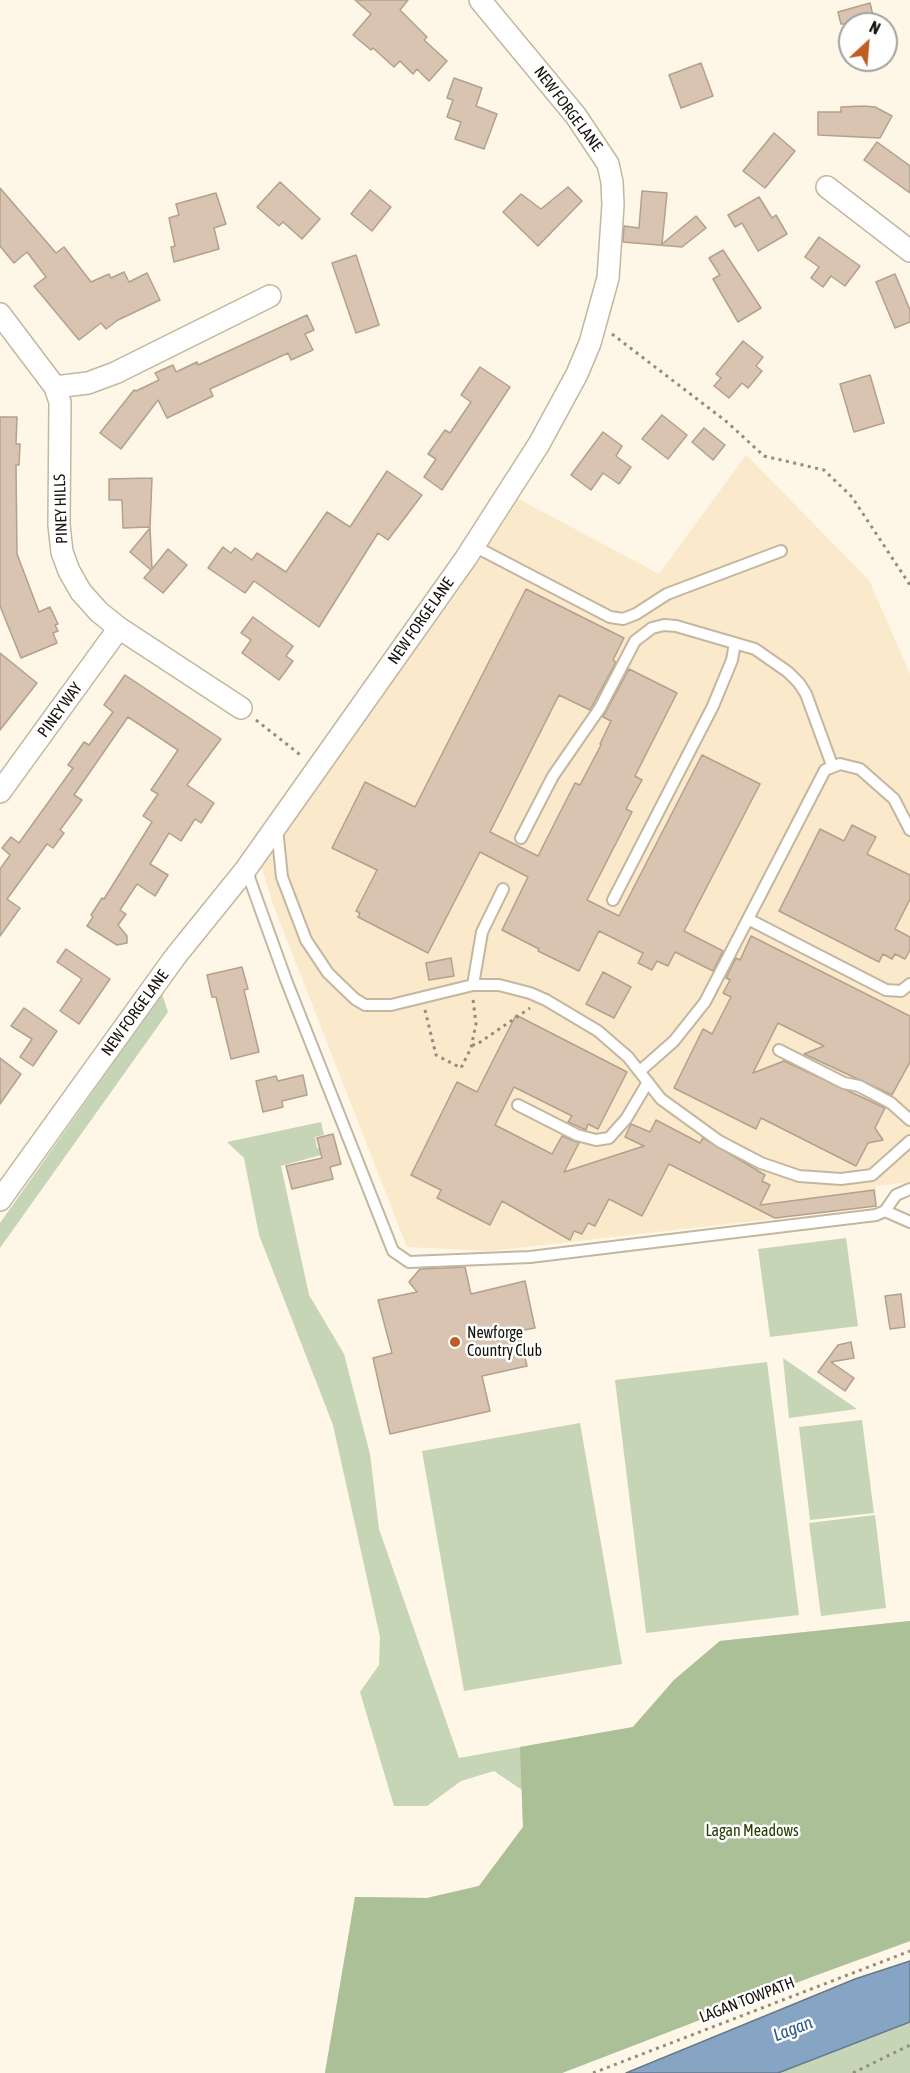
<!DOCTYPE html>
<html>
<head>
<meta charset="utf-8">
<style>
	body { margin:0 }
	#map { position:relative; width:910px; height:2073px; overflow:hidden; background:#fef6e7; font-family:"Asap Condensed",sans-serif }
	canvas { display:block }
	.north { position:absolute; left:838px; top:12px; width:60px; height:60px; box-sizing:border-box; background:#fff; border:2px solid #a2a19d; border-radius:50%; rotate:26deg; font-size:16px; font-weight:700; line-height:24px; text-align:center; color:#17130b }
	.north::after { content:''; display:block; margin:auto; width:21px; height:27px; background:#c05d23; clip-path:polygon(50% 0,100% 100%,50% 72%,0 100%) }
</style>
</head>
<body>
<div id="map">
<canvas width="910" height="2073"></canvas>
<div class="north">N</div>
</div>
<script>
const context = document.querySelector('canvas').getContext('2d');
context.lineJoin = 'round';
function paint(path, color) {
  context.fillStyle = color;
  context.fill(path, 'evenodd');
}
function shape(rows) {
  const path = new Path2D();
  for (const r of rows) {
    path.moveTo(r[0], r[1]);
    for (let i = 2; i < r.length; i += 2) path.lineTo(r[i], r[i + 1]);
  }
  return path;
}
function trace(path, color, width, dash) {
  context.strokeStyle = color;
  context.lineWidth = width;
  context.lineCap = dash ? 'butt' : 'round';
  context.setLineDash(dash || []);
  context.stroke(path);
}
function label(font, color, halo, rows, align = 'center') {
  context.font = font + ' "Asap Condensed",sans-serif';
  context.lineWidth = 5;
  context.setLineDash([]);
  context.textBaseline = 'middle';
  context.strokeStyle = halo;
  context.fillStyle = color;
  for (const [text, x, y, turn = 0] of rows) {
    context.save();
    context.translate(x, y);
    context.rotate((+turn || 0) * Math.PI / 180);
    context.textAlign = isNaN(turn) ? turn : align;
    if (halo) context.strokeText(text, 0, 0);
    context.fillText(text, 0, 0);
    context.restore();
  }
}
const built = shape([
	[746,455,869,580,910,674,910,1182,876,1186,877,1207,490,1251,407,1247,274,907,261,866,460,588,517,498,659,574]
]);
const green = shape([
	[162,994,168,1012,0,1248,0,1223],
	[321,1122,324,1135,315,1137,317,1148,326,1146,328,1153,281,1166,309,1295,344,1354,370,1454,379,1529,459,1758,633,1727,674,1680,720,1641,910,1621,910,1941,814,1976,562,2073,325,2073,355,1897,427,1898,479,1886,523,1827,522,1790,494,1771,461,1781,427,1806,394,1806,360,1692,379,1665,380,1637,333,1425,259,1235,244,1158,227,1142],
	[846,1238,858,1326,770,1337,758,1249],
	[783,1358,857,1409,789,1418],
	[767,1362,799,1615,646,1633,615,1380],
	[862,1420,874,1513,810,1520,799,1427],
	[580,1423,622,1664,464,1691,422,1451],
	[875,1515,886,1608,821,1616,809,1523],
	[910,2022,910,2073,778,2073]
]);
const forest = shape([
	[910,1621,910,1941,814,1976,562,2073,325,2073,355,1897,427,1898,479,1886,523,1827,520,1747,633,1727,674,1680,720,1641]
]);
const water = shape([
	[910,1961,910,2022,778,2073,626,2073,855,1979,910,1961]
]);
const building = shape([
	[355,0,408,0,400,10,427,37,424,40,447,61,429,81,417,69,413,74,400,61,394,67,373,48,371,50,353,35,371,14,355,0],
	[870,3,875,24,841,24,838,12,870,3],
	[701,63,713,96,681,108,669,75,701,63],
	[454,78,482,88,476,106,497,114,484,149,455,139,461,122,447,117,453,100,447,98,454,78],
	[863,106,875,107,892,116,880,138,818,135,818,112,841,112,841,107,863,106],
	[774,133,795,151,765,188,743,171,774,133],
	[877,142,910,166,910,193,864,160,877,142],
	[280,182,320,219,302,239,283,222,279,226,257,207,280,182],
	[568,187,582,201,538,246,503,212,521,194,541,209,568,187],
	[0,188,56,253,64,247,91,282,109,274,111,278,124,272,129,282,147,273,160,300,118,320,106,329,101,323,79,340,34,286,46,277,27,252,14,263,0,246,0,188],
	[370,190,391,207,372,231,351,214,370,190],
	[642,191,667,193,662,244,696,216,706,228,682,247,623,242,624,226,639,228,642,191],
	[216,193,226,224,214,228,219,249,174,262,171,247,175,246,169,218,179,215,176,204,216,193],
	[759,197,772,218,776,215,787,234,758,251,742,223,735,227,728,215,759,197],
	[819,237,860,266,845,286,831,276,823,287,811,278,819,267,805,257,819,237],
	[723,250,761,308,738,322,713,279,720,275,709,258,723,250],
	[356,255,379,325,356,333,332,263,356,255],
	[895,274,910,310,910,322,895,328,876,282,895,274],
	[307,315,314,330,305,334,313,350,291,360,288,353,210,389,213,396,167,418,158,400,121,449,100,433,134,390,136,391,159,380,155,373,173,365,176,372,197,362,198,365,307,315],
	[743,341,763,357,756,366,762,371,748,388,742,383,729,398,714,386,721,378,716,374,743,341],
	[480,367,510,387,442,490,424,477,436,459,428,454,445,430,450,433,471,402,461,395,480,367],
	[870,375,884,423,854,432,840,384,870,375],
	[662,415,687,435,668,459,642,439,662,415],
	[0,417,17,417,16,444,20,444,19,465,16,465,17,554,39,612,50,607,58,624,55,625,58,631,53,633,57,643,21,658,0,606,0,417],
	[704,428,725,445,713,460,692,442,704,428],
	[603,432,622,446,616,456,631,467,619,484,603,473,591,490,571,475,603,432],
	[387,471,422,495,388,540,378,533,319,627,254,581,245,593,208,568,223,547,231,553,235,548,252,560,257,553,286,572,327,512,350,527,387,471],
	[152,478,150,527,123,528,122,500,109,500,109,479,152,478],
	[150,528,152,569,168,549,187,565,163,593,144,578,151,570,130,552,150,528],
	[526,589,624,638,613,660,616,662,590,710,559,695,490,832,538,856,575,783,580,785,601,745,600,744,611,721,603,717,629,669,677,693,635,776,642,780,626,809,632,812,587,900,619,916,702,755,760,784,684,931,723,951,713,971,675,952,668,966,657,961,652,970,638,963,643,953,599,931,579,971,538,951,539,949,502,930,528,877,480,852,428,953,358,917,360,913,356,911,377,870,332,848,365,782,415,807,526,589],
	[253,617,293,646,286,656,293,661,279,680,242,653,251,640,241,633,253,617],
	[0,653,37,683,0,730,0,653],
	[125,675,221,739,187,785,214,803,201,823,195,819,181,841,169,833,150,864,168,875,155,896,137,884,120,910,126,914,118,925,127,936,127,943,117,945,87,926,93,917,91,915,102,898,104,899,152,822,143,816,158,794,151,790,178,750,128,717,74,795,82,800,60,830,64,833,53,848,47,844,7,899,20,908,0,936,0,869,10,855,2,848,11,837,19,843,73,768,68,765,84,742,89,745,113,712,104,705,125,675],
	[852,825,876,837,867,854,910,875,910,899,895,929,910,937,910,950,905,959,895,954,892,959,883,954,879,962,779,911,820,829,844,841,852,825],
	[751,936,910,1016,910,1062,892,1095,804,1054,824,1046,778,1023,753,1073,784,1061,885,1108,875,1128,883,1140,868,1143,856,1166,761,1118,756,1129,674,1088,703,1029,712,1034,731,997,723,993,730,980,726,978,736,958,740,960,751,936],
	[66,949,110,979,79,1024,60,1011,82,979,57,962,66,949],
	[451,958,454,976,429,980,426,963,451,958],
	[242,967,248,989,244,990,259,1052,231,1059,216,997,212,997,207,975,242,967],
	[603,972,631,987,614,1018,586,1004,603,972],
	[24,1008,57,1031,33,1066,20,1057,32,1039,11,1026,24,1008],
	[516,1015,627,1072,598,1129,588,1124,586,1130,568,1122,572,1116,514,1087,495,1125,552,1154,562,1136,579,1143,564,1172,644,1146,625,1137,631,1124,650,1132,656,1120,700,1143,703,1138,765,1175,762,1181,770,1185,760,1205,874,1190,876,1206,775,1218,669,1164,642,1216,609,1199,595,1226,588,1223,582,1234,574,1231,570,1240,502,1201,490,1225,437,1198,441,1190,411,1175,457,1082,477,1092,516,1015],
	[0,1058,21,1074,0,1104,0,1058],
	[303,1075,307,1095,282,1101,283,1107,263,1112,256,1081,276,1076,278,1081,303,1075],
	[333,1134,341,1164,330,1167,333,1179,292,1189,286,1166,322,1158,317,1138,333,1134],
	[465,1267,471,1294,525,1281,535,1328,519,1331,527,1366,482,1376,490,1411,390,1434,373,1358,392,1353,378,1300,417,1292,409,1282,420,1269,465,1267],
	[901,1294,905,1327,890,1329,885,1296,901,1294],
	[851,1342,854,1358,831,1362,854,1378,845,1391,818,1372,838,1345,851,1342]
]);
const path = shape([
	[612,334,727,422,764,456,824,470,852,497,910,585],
	[256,720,303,757],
	[425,1010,436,1055,461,1068,471,1048,476,1024,473,999],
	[472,1045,476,1045,530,1008],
	[593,2073,910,1951],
	[853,2073,910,2045]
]);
const lane = shape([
	[474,546,610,617,623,619,636,614,667,594,781,551],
	[277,829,282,877,306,940,328,973,355,999,365,1005,391,1005,473,985,499,985,530,993,546,1000,598,1031,628,1057,661,1099,719,1141,761,1163,799,1176,841,1179,872,1175,910,1141],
	[521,838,553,776,600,708,635,641,652,628,664,625,676,626,755,649,788,672,799,683,806,694,832,765],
	[246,869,286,980,393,1251,409,1262,530,1257,876,1215,885,1211,896,1195,910,1189],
	[613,900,713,706,732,660,735,643],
	[748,919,886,990,901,991,910,984],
	[473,985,482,932,503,889],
	[779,1050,844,1083,859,1086,891,1103,910,1120],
	[640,1071,674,1041,705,1002,825,770,840,764,860,769,894,799,910,830],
	[518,1105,577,1135,596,1140,609,1138,626,1119,648,1082],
	[885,1211,910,1222]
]);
const street = shape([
	[827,187,910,251],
	[0,314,55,387,60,402,59,525,62,552,69,571,81,592,99,612,119,628,241,708],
	[55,387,88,383,115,373,270,296],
	[0,792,119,628],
	[0,1200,175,957,246,869,466,558,539,444,577,374,590,343,608,278,613,205,612,182,608,164,576,116,480,0]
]);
const markers = [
	[455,1342,6,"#c05d23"]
];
const streetNames = [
	["NEW FORGE LANE",568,109,53],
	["PINEY HILLS",61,509,-92],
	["NEW FORGE LANE",421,621,-55],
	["PINEY WAY",60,710,-54],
	["NEW FORGE LANE",135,1013,-54],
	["LAGAN TOWPATH",747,2000,-21]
];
const poiNames = [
	["Newforge",467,1333],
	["Country Club",467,1351]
];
const parkNames = [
	["Lagan Meadows",752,1831]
];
const waterNames = [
	["Lagan",793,2029,-21]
];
paint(built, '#fae9ca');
paint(green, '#c5d5b5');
paint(forest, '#acc098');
paint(water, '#86a5c5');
trace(water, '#65798d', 1.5);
paint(building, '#d8c4b0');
trace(building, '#b3a08d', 1.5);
trace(lane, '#c3b79f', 14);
trace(street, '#c3b79f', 24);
trace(path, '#938d81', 3, [3, 4.5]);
trace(lane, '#fff', 10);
trace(street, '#fff', 21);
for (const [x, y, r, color] of markers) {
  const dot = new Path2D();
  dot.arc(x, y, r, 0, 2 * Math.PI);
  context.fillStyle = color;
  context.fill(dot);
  trace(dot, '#fff', 2);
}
label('16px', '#17130b', '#fff', streetNames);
label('16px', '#17130b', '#fff', poiNames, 'left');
label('16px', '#253c00', '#fff', parkNames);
label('italic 18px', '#2b5884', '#fff', waterNames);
</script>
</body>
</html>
